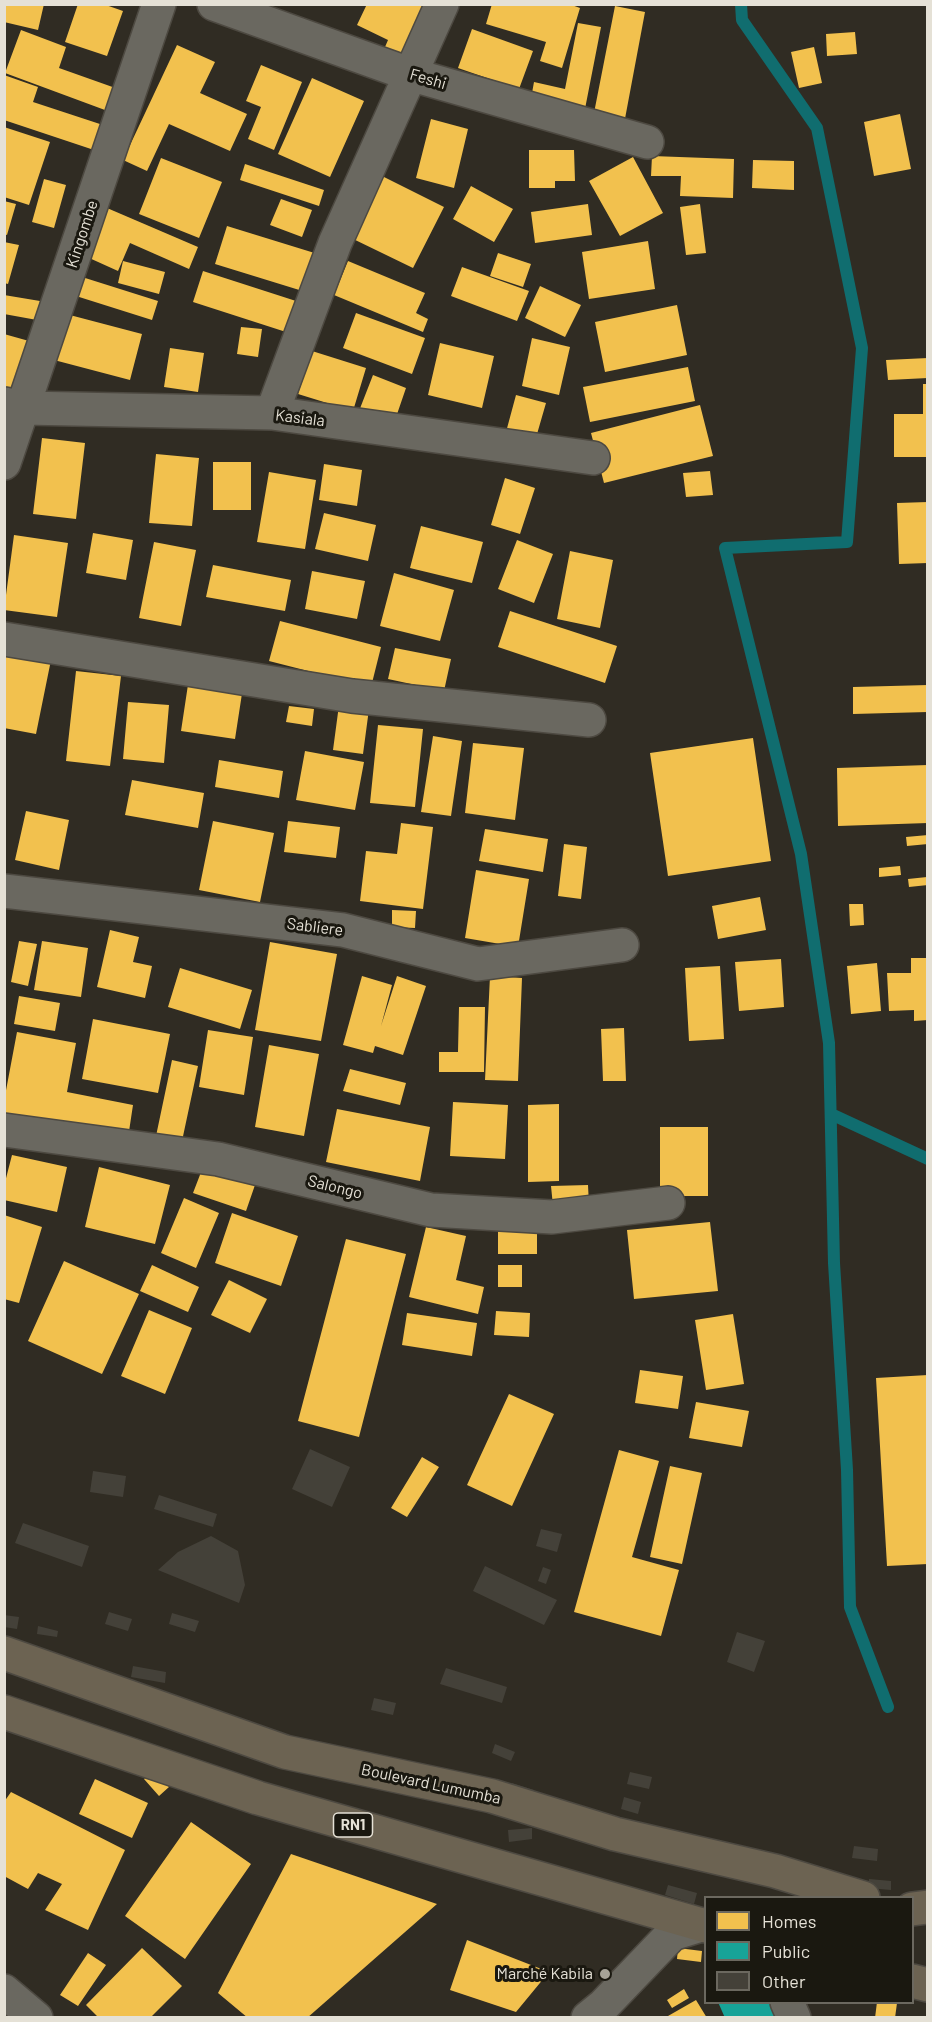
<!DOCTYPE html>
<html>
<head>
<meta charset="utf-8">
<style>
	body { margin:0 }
	#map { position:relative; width:932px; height:2022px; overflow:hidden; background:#302c23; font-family:Barlow,sans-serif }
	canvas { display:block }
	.frame { position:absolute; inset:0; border:6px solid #e5e1d6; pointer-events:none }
	.legend { position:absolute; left:704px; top:1896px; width:210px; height:108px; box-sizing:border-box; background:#1a1810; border:2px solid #6b685f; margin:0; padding:8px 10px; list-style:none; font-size:18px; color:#e5e1d6 }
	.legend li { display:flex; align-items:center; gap:12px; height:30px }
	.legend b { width:30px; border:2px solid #6b685f }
</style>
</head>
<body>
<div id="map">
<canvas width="932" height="2022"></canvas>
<div class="frame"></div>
<ul class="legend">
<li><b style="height:16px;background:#f2c14e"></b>Homes</li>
<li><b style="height:16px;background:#17a398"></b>Public</li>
<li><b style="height:16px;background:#444139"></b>Other</li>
</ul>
</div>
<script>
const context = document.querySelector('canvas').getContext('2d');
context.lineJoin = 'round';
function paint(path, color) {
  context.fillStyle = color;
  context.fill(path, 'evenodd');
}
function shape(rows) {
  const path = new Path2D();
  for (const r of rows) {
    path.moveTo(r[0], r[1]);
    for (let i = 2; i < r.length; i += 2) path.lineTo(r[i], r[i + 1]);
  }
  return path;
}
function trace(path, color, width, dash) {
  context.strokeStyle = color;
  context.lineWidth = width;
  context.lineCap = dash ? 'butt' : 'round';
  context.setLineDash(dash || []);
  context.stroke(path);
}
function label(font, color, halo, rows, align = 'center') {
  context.font = font + ' Barlow,sans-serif';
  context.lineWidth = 6;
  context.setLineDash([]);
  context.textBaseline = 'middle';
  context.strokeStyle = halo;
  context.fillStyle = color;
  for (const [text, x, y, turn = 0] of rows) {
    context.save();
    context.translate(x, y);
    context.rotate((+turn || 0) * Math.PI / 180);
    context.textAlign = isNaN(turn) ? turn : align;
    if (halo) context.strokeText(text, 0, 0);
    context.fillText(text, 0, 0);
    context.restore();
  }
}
const homes = shape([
	[4,4,44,4,38,30,4,22],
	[78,4,103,4,123,11,107,56,65,42],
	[367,4,418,4,430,11,405,65,382,54,388,40,357,25],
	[492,4,569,4,580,8,562,68,540,61,546,42,486,24],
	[615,6,645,12,624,124,593,118],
	[578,23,601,27,584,114,530,104,534,82,565,89],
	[472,29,533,51,519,89,458,68],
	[21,30,66,47,59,68,121,90,113,113,5,73],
	[855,32,857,54,827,56,826,34],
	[177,45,215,62,200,93,247,114,230,151,169,124,147,171,123,160],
	[814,47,822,83,799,88,791,52],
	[261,65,302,82,274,150,248,139,261,107,246,101],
	[4,75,38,87,33,102,106,126,97,151,4,120],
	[312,78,364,101,330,177,278,154],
	[900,114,911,169,874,176,864,122],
	[431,119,468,129,454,188,416,178],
	[4,127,50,142,29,205,4,197],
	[529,150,574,150,575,181,555,181,555,188,529,188],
	[652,156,734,159,733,198,680,196,681,176,651,176],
	[633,157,663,213,620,236,589,181],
	[161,158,222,182,199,238,139,214],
	[753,160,794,161,794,190,752,188],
	[245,164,324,190,319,206,240,180],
	[378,174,444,207,413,268,347,236],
	[44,179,66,185,54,228,32,222],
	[471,186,513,209,494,242,453,219],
	[281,199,312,210,302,237,270,225],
	[4,201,16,204,7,235,4,234],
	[588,204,592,235,535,243,531,212],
	[700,204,706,253,686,255,680,207],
	[107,208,198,247,189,269,130,243,118,271,87,257],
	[227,226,321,255,309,293,215,264],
	[648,241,655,289,589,299,582,252],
	[4,242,19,245,8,284,4,283],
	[498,253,531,264,523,287,490,276],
	[123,261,165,272,159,294,118,283],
	[348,261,425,293,416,313,428,319,423,332,334,295],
	[462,267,529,291,517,321,451,296],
	[203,271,296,301,286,332,193,302],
	[82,277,158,301,152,320,76,296],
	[540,286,581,305,565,337,525,318],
	[4,295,40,301,37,320,4,314],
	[677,305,687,355,605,372,595,322],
	[356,313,425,338,412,374,343,348],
	[66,314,142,334,130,380,54,360],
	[241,327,262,329,258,357,237,354],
	[4,334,29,341,14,398,4,395],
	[532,338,570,347,559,395,522,386],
	[440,343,494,356,482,408,428,395],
	[170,348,204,353,198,392,164,387],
	[312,351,366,368,353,411,298,394],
	[928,358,928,378,888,380,886,360],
	[688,367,695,401,590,422,583,387],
	[373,375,406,388,394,423,359,411],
	[923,384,928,384,928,457,894,457,894,414,923,414],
	[516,395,546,403,535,441,506,432],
	[700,405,713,456,604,483,591,433],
	[42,438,85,443,76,519,33,514],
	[156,454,199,458,192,526,149,523],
	[213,462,251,462,251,510,213,510],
	[324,464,362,470,357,506,319,500],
	[710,471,713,495,686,497,683,473],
	[269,472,316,480,305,549,257,542],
	[505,478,535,488,520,534,491,525],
	[928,502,928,563,899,564,897,503],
	[324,513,376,525,368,561,315,549],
	[421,526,483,542,472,583,410,568],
	[93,533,133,540,126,580,86,573],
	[14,535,68,543,57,617,4,610],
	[517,540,553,554,534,603,498,589],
	[154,542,196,550,181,626,139,618],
	[570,551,613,560,600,628,557,619],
	[213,565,291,580,285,611,206,597],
	[312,571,365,581,357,619,305,609],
	[394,573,454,590,440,641,380,626],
	[510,611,617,646,605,683,498,647],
	[280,621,381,647,371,687,269,661],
	[395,648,451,659,444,691,388,679],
	[4,651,51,660,36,734,4,728],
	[76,671,121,676,110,766,66,761],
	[189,678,243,687,235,739,181,731],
	[928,685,928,712,853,714,853,687],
	[128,702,169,705,164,763,123,759],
	[339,705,369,709,363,754,333,750],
	[289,706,314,709,312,726,286,722],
	[378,725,423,729,415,807,370,803],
	[433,736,462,741,451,816,421,812],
	[753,738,771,861,668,876,650,753],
	[473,743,524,748,515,820,465,813],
	[305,751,364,762,355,810,296,800],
	[219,760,283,771,279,798,215,787],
	[928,765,928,823,838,826,837,768],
	[132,780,204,793,198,828,125,815],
	[26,811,69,820,59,870,15,860],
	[213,821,274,833,260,902,199,890],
	[288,821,340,827,336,858,284,852],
	[401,823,433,827,423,909,360,901,366,851,397,854],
	[485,829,548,839,543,872,479,861],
	[928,835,928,844,907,846,906,837],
	[564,844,587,847,581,899,558,896],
	[900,866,901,875,879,877,879,868],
	[476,870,529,879,518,947,465,938],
	[927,877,928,885,909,887,908,879],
	[760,897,766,930,718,939,712,906],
	[849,904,863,904,864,925,850,926],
	[392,910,416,911,415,928,392,927],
	[110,930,139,937,133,962,152,966,145,998,97,987],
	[19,941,37,944,28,986,11,982],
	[42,941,88,948,81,997,34,990],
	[270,942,337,954,321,1041,255,1030],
	[911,958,928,958,928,1020,914,1021,914,1010,889,1011,887,973,911,973],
	[781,959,784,1007,739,1011,735,962],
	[877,963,881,1011,851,1014,847,966],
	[720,966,724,1039,689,1041,685,968],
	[180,968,252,990,240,1029,168,1007],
	[362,976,392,985,381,1026,397,976,426,986,403,1055,375,1046,373,1053,343,1045],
	[490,976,522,978,518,1081,485,1080],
	[19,996,60,1003,55,1031,14,1024],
	[459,1007,485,1007,484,1072,439,1072,439,1052,458,1052],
	[93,1019,170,1034,158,1093,82,1079],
	[624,1028,626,1081,603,1081,601,1029],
	[208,1030,253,1037,244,1095,199,1087],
	[17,1032,76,1043,67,1092,133,1105,128,1138,4,1115,4,1101],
	[269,1045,319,1054,304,1136,255,1127],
	[172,1060,198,1066,182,1141,156,1136],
	[350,1069,406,1083,400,1105,343,1091],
	[453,1102,508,1105,505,1159,450,1156],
	[559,1104,559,1181,528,1182,528,1105],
	[337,1109,430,1127,420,1181,326,1162],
	[660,1127,708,1127,708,1196,660,1196],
	[12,1155,67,1167,57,1212,4,1200,4,1186],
	[99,1167,170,1185,155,1244,85,1227],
	[203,1167,255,1185,246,1211,193,1193],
	[588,1185,589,1205,553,1206,551,1186],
	[184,1198,219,1213,196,1268,161,1253],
	[232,1213,298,1236,281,1286,215,1263],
	[4,1215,42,1227,19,1303,4,1299],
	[710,1222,718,1291,634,1299,627,1230],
	[498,1224,537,1224,537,1254,498,1254],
	[426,1227,466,1236,456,1280,484,1287,478,1314,409,1297],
	[346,1239,406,1254,359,1437,298,1421],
	[64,1261,139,1294,102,1374,28,1341],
	[152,1265,199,1287,188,1312,140,1291],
	[498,1265,522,1265,522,1287,498,1287],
	[229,1280,267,1299,250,1333,211,1315],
	[149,1310,192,1328,165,1394,121,1376],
	[496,1311,530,1313,529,1337,494,1335],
	[407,1313,477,1323,472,1356,402,1345],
	[733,1314,744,1384,706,1390,695,1320],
	[640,1370,683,1376,678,1409,635,1403],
	[928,1375,928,1564,887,1566,876,1378],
	[509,1394,554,1414,512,1506,467,1485],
	[696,1402,749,1411,742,1447,689,1438],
	[619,1450,659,1461,632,1557,679,1570,661,1636,574,1612],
	[422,1457,439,1467,407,1517,391,1508],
	[670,1466,702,1473,682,1564,650,1557],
	[153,1770,169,1787,159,1796,144,1779],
	[95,1779,148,1803,132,1838,79,1814],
	[11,1792,125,1850,88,1930,45,1910,62,1884,38,1873,28,1889,4,1876,4,1802],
	[191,1822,251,1864,185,1959,125,1916],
	[291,1854,437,1904,307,2018,248,2018,218,1993],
	[467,1940,549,1972,516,2012,450,1990],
	[142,1948,182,1986,150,2018,99,2018,86,2005],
	[678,1948,702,1951,701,1962,677,1959],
	[88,1953,106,1965,78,2006,60,1995],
	[684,1989,689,1998,672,2008,667,2000],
	[696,2000,707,2018,668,2016],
	[877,2002,897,2003,895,2018,875,2018]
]);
const public = shape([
	[718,2002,770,2002,777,2018,725,2018]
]);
const stream = shape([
	[741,4,742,20,817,128,862,348,847,542,725,548,801,854,829,1043,834,1263,847,1470,850,1607,888,1707],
	[831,1114,928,1159]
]);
const building = shape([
	[310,1449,350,1467,332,1507,292,1489],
	[93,1471,126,1476,123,1497,90,1492],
	[159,1495,217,1514,213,1527,154,1509],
	[23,1523,89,1546,82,1567,15,1543],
	[541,1529,562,1534,557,1552,536,1546],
	[211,1536,238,1551,245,1585,239,1603,158,1570,178,1552],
	[485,1566,557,1600,544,1625,473,1591],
	[543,1567,551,1570,546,1584,538,1581],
	[109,1612,132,1619,128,1631,105,1624],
	[172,1613,199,1621,195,1632,169,1624],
	[4,1615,19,1617,17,1629,4,1627],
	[38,1626,58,1631,57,1637,37,1634],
	[737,1632,765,1641,754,1672,727,1662],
	[133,1666,166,1672,165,1683,131,1677],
	[446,1668,507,1687,502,1703,440,1684],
	[374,1698,396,1703,393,1715,371,1710],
	[495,1744,515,1752,511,1761,492,1753],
	[630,1772,652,1777,649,1789,627,1784],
	[512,1783,534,1790,531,1799,509,1792],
	[624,1797,641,1802,638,1814,621,1809],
	[532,1828,532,1839,509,1842,508,1830],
	[854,1846,878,1849,877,1861,852,1858],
	[869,1879,891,1881,891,1890,868,1888],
	[668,1885,697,1893,694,1904,665,1895]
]);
const minor = shape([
	[214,4,409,74,647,142],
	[4,404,24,408,272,413,593,458],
	[272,413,335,243,442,4],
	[4,463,159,4],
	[4,639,352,696,589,720],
	[4,891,343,930,478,964,622,945],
	[4,1130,218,1159,431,1210,552,1217,668,1203],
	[4,1991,36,2018],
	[787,2002,794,2018],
	[588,2018,604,2005,672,1934,701,1925]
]);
const trunk = shape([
	[4,1653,285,1752,492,1796,615,1834,775,1871,863,1898],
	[4,1712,258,1798,706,1926],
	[912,1909,928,1907],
	[912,1981,928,1985]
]);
const markers = [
	[605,1974,6,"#a6a297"]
];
const shields = [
	[353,1825,39]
];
const shieldNames = [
	["RN1",353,1825]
];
const streetNames = [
	["Feshi",428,79,16],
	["Kingombe",82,234,-72],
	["Kasiala",300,418,7],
	["Sabliere",315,927,7],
	["Salongo",335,1187,14],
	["Boulevard Lumumba",431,1784,12]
];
const poiNames = [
	["Marché Kabila",593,1974]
];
paint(homes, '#f2c14e');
paint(public, '#17a398');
trace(stream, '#106d6f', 12);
paint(building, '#444139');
trace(minor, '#4d4941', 36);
trace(trunk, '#4d4941', 36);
trace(minor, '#6a6860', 33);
trace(trunk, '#6c6352', 33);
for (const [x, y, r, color] of markers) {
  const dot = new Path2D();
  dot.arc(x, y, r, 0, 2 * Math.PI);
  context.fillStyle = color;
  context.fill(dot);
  trace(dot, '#1a1810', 2);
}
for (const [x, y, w] of shields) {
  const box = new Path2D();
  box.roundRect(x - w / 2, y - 12, w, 24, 4.5);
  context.fillStyle = '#1a1810';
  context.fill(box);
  trace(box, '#e5e1d6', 1.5);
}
label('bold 15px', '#e5e1d6', null, shieldNames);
label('16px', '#e5e1d6', '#1a1810', streetNames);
label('16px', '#e5e1d6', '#1a1810', poiNames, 'right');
</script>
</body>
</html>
